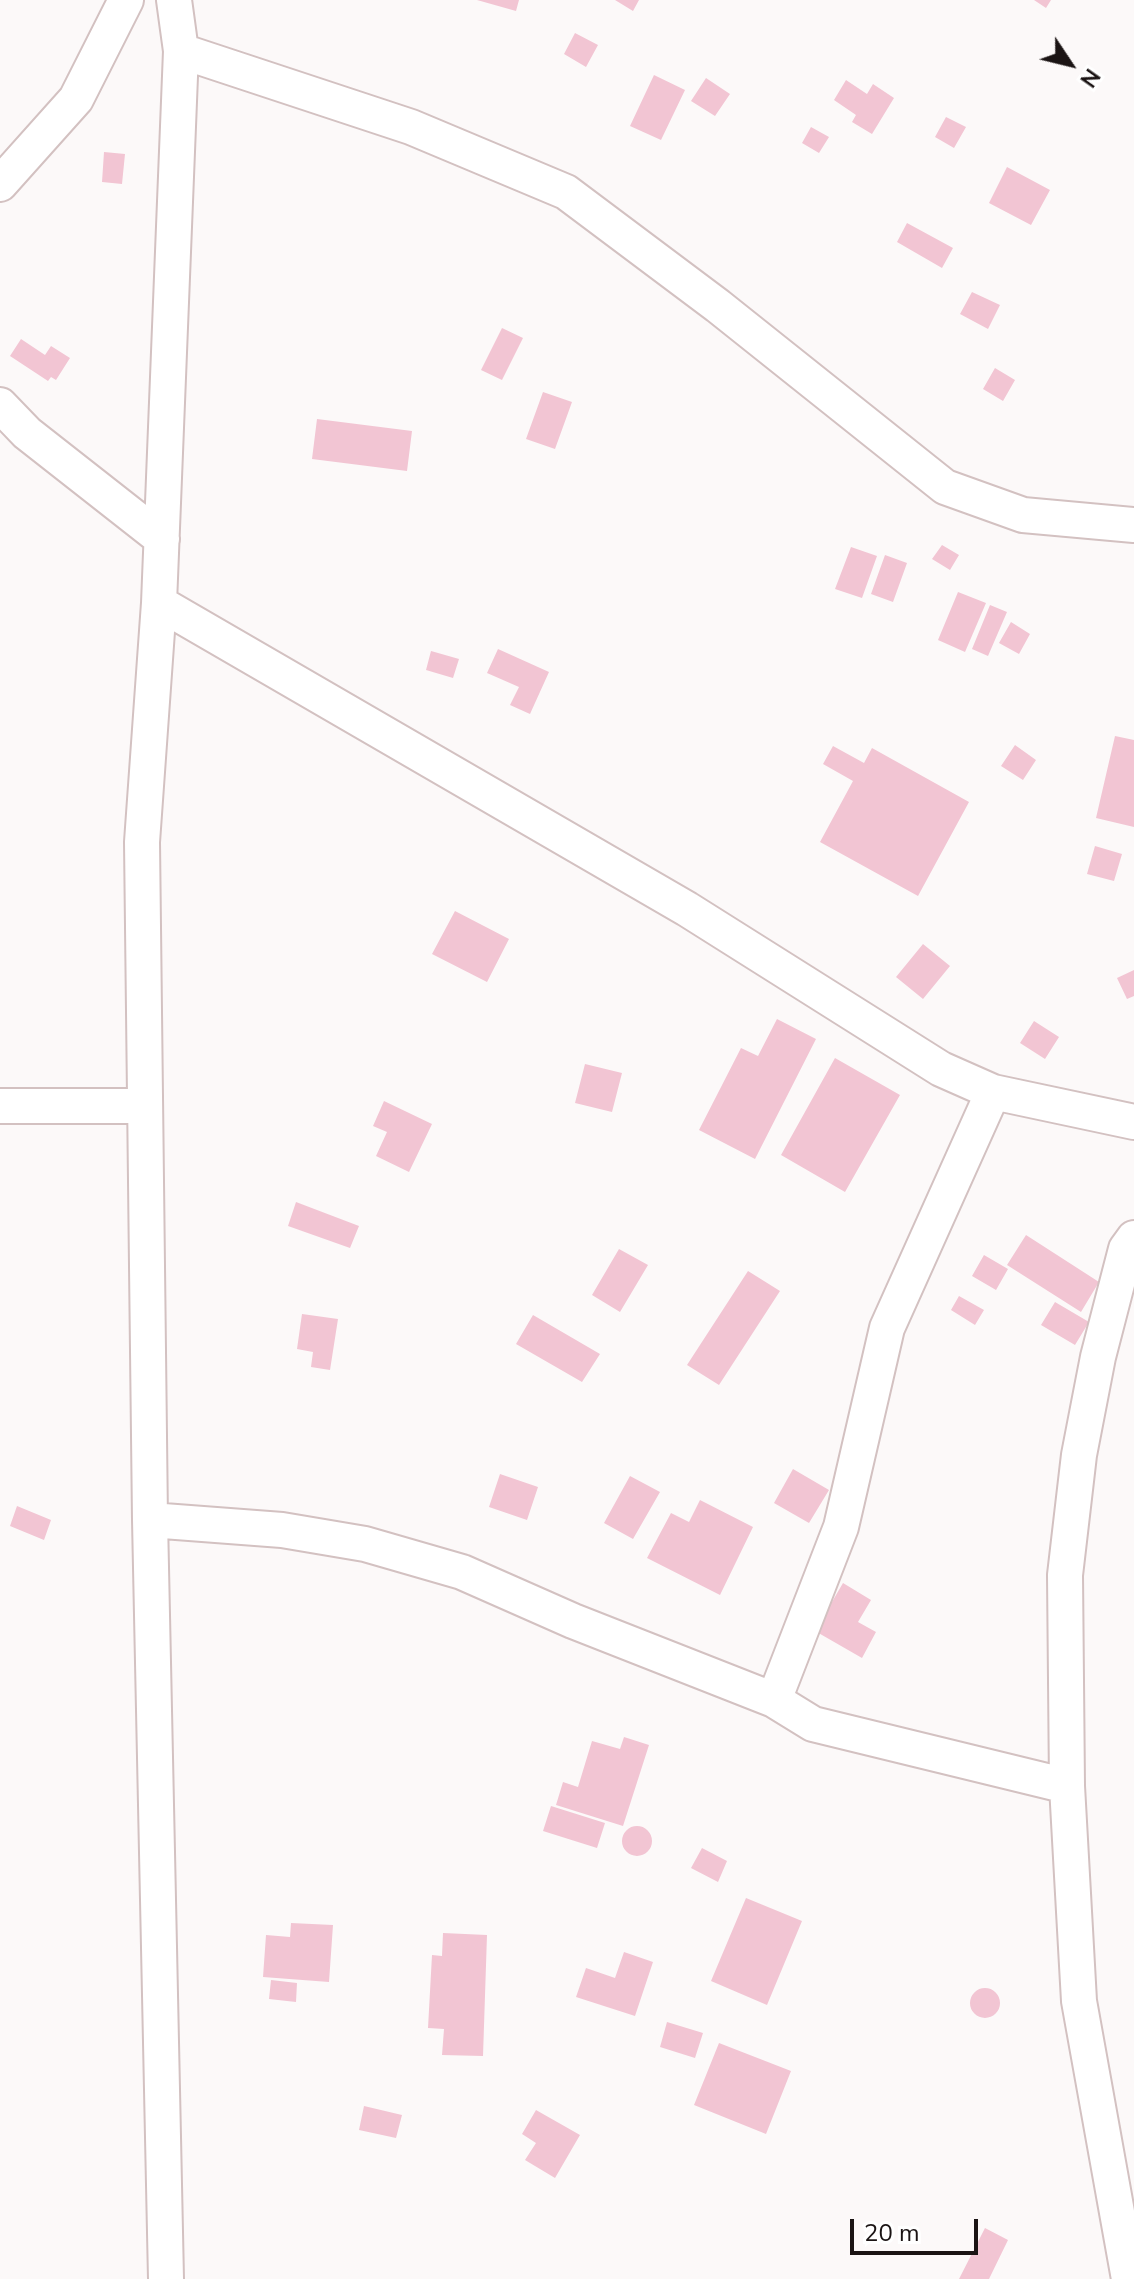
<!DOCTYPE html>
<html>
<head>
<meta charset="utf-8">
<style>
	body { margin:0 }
	#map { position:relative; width:1134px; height:2279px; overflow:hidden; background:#fcf9f9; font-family:"Nunito Sans",sans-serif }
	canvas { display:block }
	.north { position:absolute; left:1030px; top:24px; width:80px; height:80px; -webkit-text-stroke:6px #fff; paint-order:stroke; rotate:125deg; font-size:22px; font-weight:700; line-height:32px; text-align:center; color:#1b1414 }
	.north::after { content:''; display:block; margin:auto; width:28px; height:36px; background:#1b1414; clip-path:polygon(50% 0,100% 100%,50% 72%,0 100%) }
	.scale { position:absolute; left:850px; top:2219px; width:128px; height:36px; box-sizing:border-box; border:4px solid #1b1414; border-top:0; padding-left:10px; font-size:24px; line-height:28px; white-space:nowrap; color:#1b1414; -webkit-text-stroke:6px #fff; paint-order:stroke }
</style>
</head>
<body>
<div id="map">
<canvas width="1134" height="2279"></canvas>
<div class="north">N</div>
<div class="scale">20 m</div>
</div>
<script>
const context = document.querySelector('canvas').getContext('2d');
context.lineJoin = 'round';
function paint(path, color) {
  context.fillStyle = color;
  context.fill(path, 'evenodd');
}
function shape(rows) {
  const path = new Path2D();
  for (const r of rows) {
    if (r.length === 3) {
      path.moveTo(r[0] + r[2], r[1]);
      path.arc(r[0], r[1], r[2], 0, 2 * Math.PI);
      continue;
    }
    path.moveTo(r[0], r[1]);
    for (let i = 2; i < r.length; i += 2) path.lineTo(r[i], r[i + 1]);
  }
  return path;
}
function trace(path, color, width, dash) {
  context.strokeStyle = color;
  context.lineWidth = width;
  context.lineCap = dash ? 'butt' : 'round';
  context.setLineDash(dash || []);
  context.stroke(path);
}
const building = shape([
	[477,0,519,0,516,11],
	[615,0,639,0,633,11],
	[1034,0,1051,0,1046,8],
	[575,33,598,45,586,67,564,54],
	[654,75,685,90,661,140,630,126],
	[706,78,730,94,715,116,691,101],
	[846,80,867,94,873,84,894,98,872,134,852,122,856,115,834,100],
	[946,117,966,127,954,148,935,137],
	[811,127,829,137,819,153,802,143],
	[104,152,125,154,122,184,102,182],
	[1007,167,1050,190,1031,225,989,203],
	[907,223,953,248,942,268,897,242],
	[972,292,1000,305,988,329,960,314],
	[502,328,523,338,502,380,481,370],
	[21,339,45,355,51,346,70,358,56,380,51,377,48,381,10,356],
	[995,368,1015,380,1003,401,983,389],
	[543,392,572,402,555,449,526,439],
	[317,419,412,431,407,471,312,459],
	[942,545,959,555,950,570,932,559],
	[851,547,877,556,862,598,835,589],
	[885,555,907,563,893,602,871,594],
	[958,592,986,603,965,652,938,640],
	[990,605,1007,612,988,656,972,649],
	[1011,622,1030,634,1019,654,999,643],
	[498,649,549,672,530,714,510,705,519,687,487,673],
	[431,651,459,659,453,678,426,670],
	[1115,736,1134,740,1134,827,1096,818],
	[1015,745,1036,760,1023,780,1001,766],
	[833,746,864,763,872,748,969,802,918,896,820,842,853,781,823,764],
	[1095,846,1122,854,1114,881,1087,874],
	[455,911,509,939,487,982,432,954],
	[923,944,950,966,923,999,896,977],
	[1134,970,1134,996,1127,999,1117,978],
	[777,1019,816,1039,755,1159,699,1130,741,1048,758,1056],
	[1034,1021,1059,1037,1045,1059,1020,1043],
	[835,1058,900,1095,845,1192,781,1155],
	[585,1064,622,1073,612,1112,575,1103],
	[384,1101,432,1124,409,1172,376,1156,387,1132,373,1126],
	[296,1202,359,1226,350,1248,288,1226],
	[1026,1235,1099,1282,1081,1312,1007,1265],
	[619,1249,648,1265,620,1312,592,1295],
	[984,1255,1008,1269,996,1290,972,1276],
	[748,1271,780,1291,719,1385,687,1365],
	[959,1296,984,1310,975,1325,951,1310],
	[1055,1302,1089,1322,1075,1345,1041,1325],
	[302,1314,338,1319,330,1370,311,1367,313,1352,297,1349],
	[533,1315,600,1354,582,1382,516,1344],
	[793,1469,829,1490,809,1523,774,1503],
	[500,1474,538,1487,527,1520,489,1507],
	[630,1476,660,1492,633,1539,604,1523],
	[700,1500,753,1527,720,1595,647,1558,671,1513,689,1522],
	[17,1506,51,1520,44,1540,10,1526],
	[843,1583,871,1600,858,1622,876,1632,862,1658,815,1631],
	[624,1737,649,1745,623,1826,556,1805,563,1782,578,1787,592,1741,620,1749],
	[551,1806,605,1823,597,1848,543,1831],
	[637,1841,15],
	[702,1848,727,1861,718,1882,691,1868],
	[746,1898,802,1921,767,2005,711,1981],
	[291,1923,333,1925,329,1982,263,1977,266,1935,290,1937],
	[443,1933,487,1935,483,2056,442,2055,444,2029,428,2028,432,1955,442,1956],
	[624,1952,653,1962,635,2016,576,1997,586,1968,615,1978],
	[271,1980,297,1983,296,2002,269,1999],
	[985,2003,15],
	[667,2022,703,2033,695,2058,660,2047],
	[719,2043,791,2071,766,2134,694,2105],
	[364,2106,402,2115,396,2138,359,2130],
	[536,2110,580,2135,555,2178,525,2160,536,2143,522,2134],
	[985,2228,1008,2240,989,2279,959,2279]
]);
const minor = shape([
	[181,51,411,127,566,192,718,306,945,487,1023,515,1134,525],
	[0,184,76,99,126,0],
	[0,405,27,433,162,539],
	[159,603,687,909,941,1069,993,1092,1134,1122],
	[0,1106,145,1106],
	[150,1520,282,1530,365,1544,462,1572,573,1621,774,1700,813,1724,1067,1786],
	[774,1700,841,1527,887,1328,993,1092],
	[166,2279,150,1520,142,842,159,603,181,51,174,0],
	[1129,2279,1079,2001,1067,1786,1065,1575,1079,1455,1098,1357,1126,1249,1134,1238]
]);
paint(building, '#f2c5d3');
trace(minor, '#d3c1c1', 38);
trace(minor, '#fff', 34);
</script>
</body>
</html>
